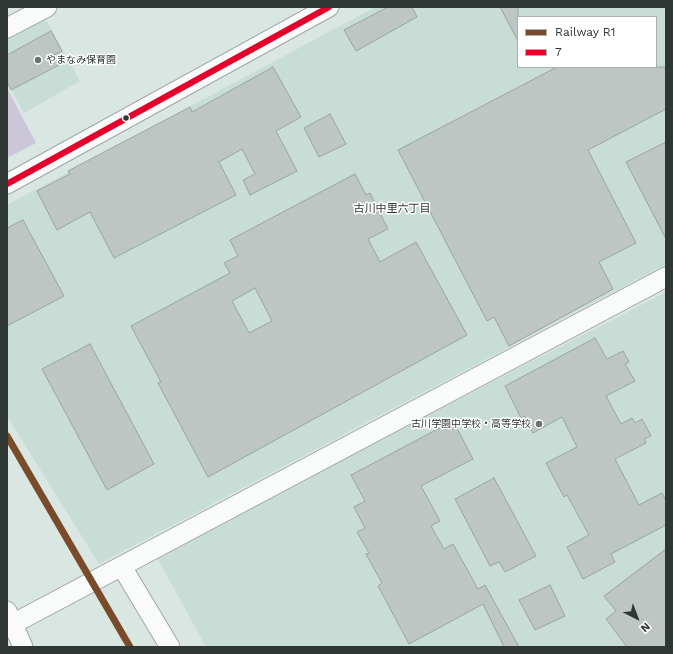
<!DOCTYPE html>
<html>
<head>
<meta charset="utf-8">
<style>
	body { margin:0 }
	#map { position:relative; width:673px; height:654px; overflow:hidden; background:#dae6e2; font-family:"Work Sans",sans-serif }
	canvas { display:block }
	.frame { position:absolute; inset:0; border:8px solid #2e3734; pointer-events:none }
	.legend { position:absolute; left:517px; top:16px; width:140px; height:52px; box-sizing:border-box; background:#fff; border:1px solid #abafae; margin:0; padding:5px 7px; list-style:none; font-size:12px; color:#2e3734 }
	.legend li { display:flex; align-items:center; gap:8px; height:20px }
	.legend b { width:20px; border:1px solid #abafae }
	.north { position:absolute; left:617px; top:598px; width:40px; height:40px; -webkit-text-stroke:3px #fff; paint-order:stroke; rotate:138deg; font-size:11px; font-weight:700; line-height:16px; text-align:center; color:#2e3734 }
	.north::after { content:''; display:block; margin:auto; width:14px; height:18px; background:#2e3734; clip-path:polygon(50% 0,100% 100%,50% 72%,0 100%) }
</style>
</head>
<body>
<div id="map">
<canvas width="673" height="654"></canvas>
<div class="frame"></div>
<ul class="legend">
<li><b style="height:5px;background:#7a4b2a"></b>Railway R1</li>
<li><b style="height:5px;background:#e4002b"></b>7</li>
</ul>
<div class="north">N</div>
</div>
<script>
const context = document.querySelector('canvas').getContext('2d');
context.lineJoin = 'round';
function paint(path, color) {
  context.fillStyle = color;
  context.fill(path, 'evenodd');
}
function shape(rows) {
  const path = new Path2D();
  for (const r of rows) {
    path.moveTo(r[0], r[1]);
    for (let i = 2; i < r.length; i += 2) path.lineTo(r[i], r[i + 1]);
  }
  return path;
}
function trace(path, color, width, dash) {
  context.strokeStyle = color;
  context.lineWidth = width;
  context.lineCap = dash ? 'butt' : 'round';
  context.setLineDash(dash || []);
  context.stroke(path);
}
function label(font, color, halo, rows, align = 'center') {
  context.font = font + ' "Work Sans","Noto Sans JP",sans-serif';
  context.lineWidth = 3;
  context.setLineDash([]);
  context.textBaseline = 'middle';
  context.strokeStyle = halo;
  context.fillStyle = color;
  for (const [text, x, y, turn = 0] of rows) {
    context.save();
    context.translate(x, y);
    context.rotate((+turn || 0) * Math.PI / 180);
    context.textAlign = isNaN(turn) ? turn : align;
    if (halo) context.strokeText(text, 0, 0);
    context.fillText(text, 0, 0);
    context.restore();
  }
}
const built = shape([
	[375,7,666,7,666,264,99,564,7,416,7,205],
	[518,17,656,17,656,67,518,67],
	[45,18,80,81,24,113,7,82,7,39],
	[666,292,666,647,206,647,156,556]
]);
const green = shape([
	[7,88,36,143,7,158]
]);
const building = shape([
	[388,7,412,7,417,17,356,51,344,30,388,7],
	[500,7,518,7,518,41,500,7],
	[51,31,62,51,54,55,59,65,11,90,7,82,7,55,51,31],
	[273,67,301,117,276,131,297,171,250,195,243,180,255,174,242,149,219,162,236,195,114,258,90,212,57,230,37,191,70,174,68,171,87,161,190,107,192,112,273,67],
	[557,67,666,67,666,109,588,150,636,243,599,262,613,289,509,346,494,317,487,321,398,150,557,67],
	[330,114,346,144,319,157,304,128,330,114],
	[666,142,666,239,626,162,666,142],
	[355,174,366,195,370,193,388,229,368,239,380,262,416,242,467,335,208,477,158,383,161,382,131,326,230,273,224,263,238,256,230,240,355,174],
	[255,288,272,321,249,333,232,301,255,288],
	[23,220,64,296,7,326,7,228,23,220],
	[595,338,607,359,623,351,629,362,625,364,635,381,606,396,621,424,632,418,635,423,642,419,651,436,644,439,646,443,615,459,639,505,662,493,666,501,666,525,611,554,615,562,583,579,567,547,589,535,567,495,564,497,546,463,577,447,562,417,533,433,524,416,521,418,505,386,595,338],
	[90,344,154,464,107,490,42,369,90,344],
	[453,421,473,459,421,486,440,521,431,526,444,549,453,544,478,589,485,585,519,647,504,647,483,604,409,644,378,586,382,583,366,554,369,553,357,532,365,528,354,507,365,501,351,475,453,421],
	[494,478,536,556,505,572,499,562,490,566,455,499,494,478],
	[666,549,666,647,627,647,606,619,616,611,604,596,666,549],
	[550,585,565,616,535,630,519,600,550,585]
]);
const minor = shape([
	[7,28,47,7],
	[7,184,329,7],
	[122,567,170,647],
	[7,611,23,647],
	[7,627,666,277]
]);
const bus1 = shape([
	[7,184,329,7]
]);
const rail1 = shape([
	[7,436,130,647]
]);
const markers = [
	[38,60,4,"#6a7471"],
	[126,118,3.5,"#2e3734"],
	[539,424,4,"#6a7471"]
];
const poiNames = [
	["やまなみ保育園",46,60],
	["古川学園中学校・高等学校",531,424,"right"]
];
const neighbourhoodNames = [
	["古川中里六丁目",392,209]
];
paint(built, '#c8ddd5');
paint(green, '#cbc7d9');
paint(building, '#bdc6c3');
trace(building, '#9ba4a1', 1);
trace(minor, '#9ea6a3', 21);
trace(minor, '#f9fbfb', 19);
trace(bus1, '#e4002b', 6);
trace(rail1, '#7a4b2a', 7);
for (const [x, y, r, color] of markers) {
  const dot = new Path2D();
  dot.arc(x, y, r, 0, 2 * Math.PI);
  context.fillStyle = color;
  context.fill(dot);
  trace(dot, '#fff', 1.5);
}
label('10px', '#2e3734', '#fff', poiNames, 'left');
label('11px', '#2e3734', '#fff', neighbourhoodNames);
</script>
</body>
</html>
